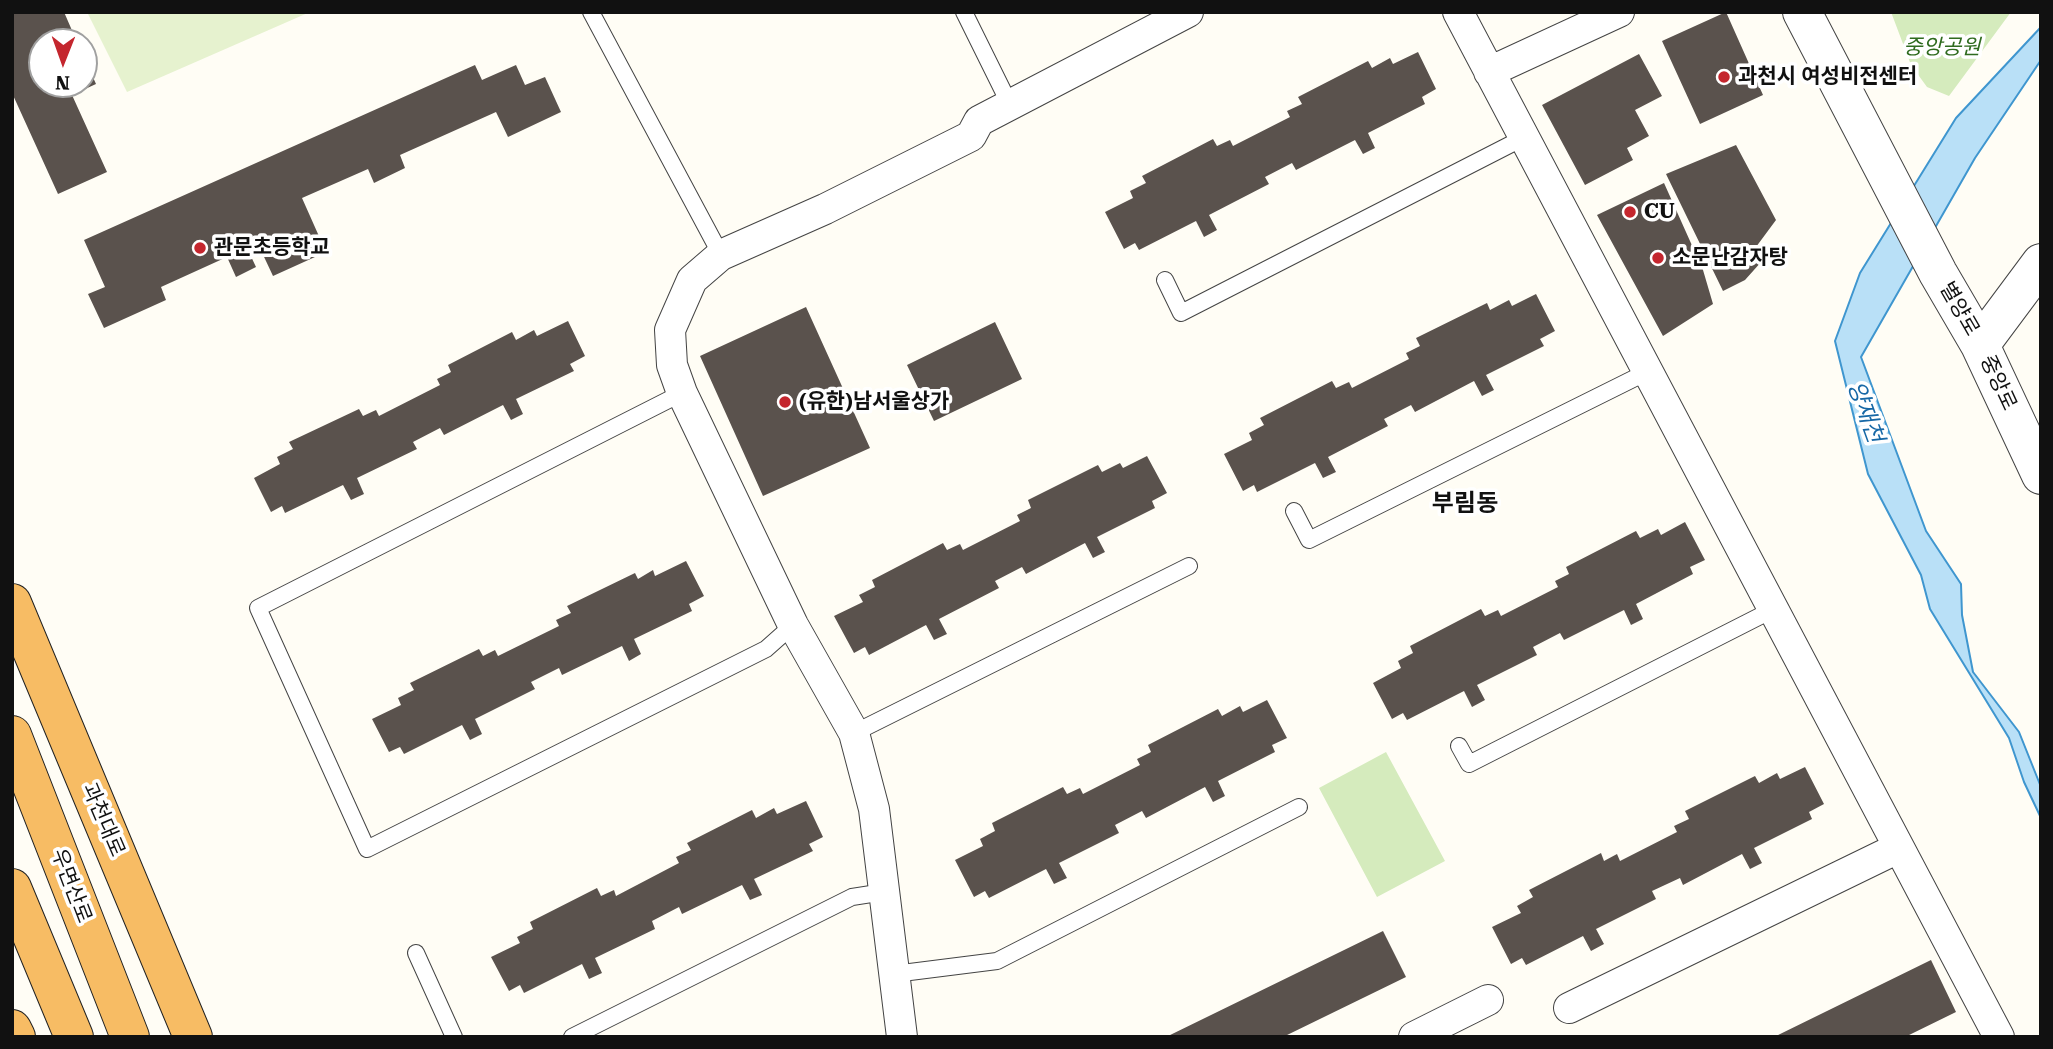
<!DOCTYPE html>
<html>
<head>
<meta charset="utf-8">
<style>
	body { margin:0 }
	#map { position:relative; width:2053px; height:1049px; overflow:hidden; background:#fffdf5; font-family:"Roboto Serif",serif }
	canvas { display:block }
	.frame { position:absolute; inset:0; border:14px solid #111; pointer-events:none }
	.north { position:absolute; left:28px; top:28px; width:70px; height:70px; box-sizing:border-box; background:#fff; border:2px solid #a0a0a0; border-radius:50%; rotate:181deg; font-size:19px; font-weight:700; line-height:28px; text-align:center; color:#111 }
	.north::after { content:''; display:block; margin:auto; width:24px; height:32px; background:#c4262e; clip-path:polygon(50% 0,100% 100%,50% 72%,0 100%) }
</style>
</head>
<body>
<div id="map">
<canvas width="2053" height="1049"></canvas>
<div class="frame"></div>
<div class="north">N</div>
</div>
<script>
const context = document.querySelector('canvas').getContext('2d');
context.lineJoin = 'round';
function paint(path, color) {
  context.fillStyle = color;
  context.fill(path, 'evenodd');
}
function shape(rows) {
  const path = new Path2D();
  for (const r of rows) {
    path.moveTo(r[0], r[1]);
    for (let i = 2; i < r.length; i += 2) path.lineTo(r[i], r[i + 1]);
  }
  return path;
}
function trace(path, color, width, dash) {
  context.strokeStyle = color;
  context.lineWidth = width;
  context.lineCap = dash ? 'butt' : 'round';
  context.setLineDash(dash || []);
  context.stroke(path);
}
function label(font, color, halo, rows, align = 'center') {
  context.font = font + ' "Roboto Serif","Noto Sans KR",serif';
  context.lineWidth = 7;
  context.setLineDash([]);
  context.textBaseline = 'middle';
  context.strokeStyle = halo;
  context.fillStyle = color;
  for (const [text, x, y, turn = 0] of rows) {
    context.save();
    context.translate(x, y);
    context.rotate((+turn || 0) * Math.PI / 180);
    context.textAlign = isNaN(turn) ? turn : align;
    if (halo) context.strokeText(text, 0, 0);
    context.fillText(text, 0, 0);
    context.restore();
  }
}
const green = shape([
	[1891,12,2011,12,1949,96,1927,87,1911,65],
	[1386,752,1445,861,1377,897,1319,788]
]);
const pitch = shape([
	[87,12,310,12,127,92]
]);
const water = shape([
	[2041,27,2041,60,1975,158,1861,357,1926,531,1961,584,1962,615,1973,672,2019,732,2041,787,2041,818,2024,782,2009,738,1930,609,1921,575,1868,474,1835,341,1860,273,1956,118,2041,27]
]);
const building = shape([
	[12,12,64,12,77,42,42,42,42,84,84,84,84,57,96,84,72,95,107,172,58,194,12,93],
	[1726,12,1763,95,1700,124,1662,41],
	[1418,52,1436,89,1422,97,1425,104,1368,133,1375,148,1363,154,1355,140,1296,170,1292,163,1265,177,1269,184,1209,215,1217,230,1204,237,1196,221,1139,250,1135,243,1124,249,1105,212,1133,198,1130,191,1146,183,1142,176,1213,139,1217,146,1230,140,1233,146,1290,117,1287,111,1302,104,1298,97,1368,61,1372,68,1390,58,1393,64],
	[1639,54,1662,96,1635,110,1649,136,1627,148,1633,160,1585,185,1542,105],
	[475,65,482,80,516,65,525,85,545,77,561,112,508,137,496,112,400,155,405,168,374,183,368,169,302,198,326,252,273,276,258,244,247,248,256,267,236,277,227,257,161,287,166,300,104,328,88,294,105,287,84,240],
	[1736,145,1776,220,1756,247,1762,261,1745,280,1723,291,1666,174],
	[1664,183,1703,270,1713,304,1663,336,1597,215],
	[1536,294,1555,331,1540,339,1544,346,1486,375,1494,390,1482,396,1474,381,1415,412,1411,405,1384,419,1388,426,1328,457,1336,472,1323,478,1315,463,1257,492,1254,485,1243,491,1224,454,1252,440,1249,433,1264,425,1260,418,1332,381,1336,388,1349,382,1352,388,1409,359,1406,353,1420,346,1416,338,1487,303,1490,310,1509,300,1512,306],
	[806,307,870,448,763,496,700,356],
	[568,321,585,356,570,364,574,371,516,399,523,414,511,420,503,405,444,435,440,428,413,442,417,449,357,478,364,494,351,500,343,485,285,513,282,506,271,512,254,478,280,464,277,457,293,449,289,442,359,409,363,416,376,410,379,416,440,385,437,379,451,372,448,365,512,332,516,340,534,330,537,336],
	[995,322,1022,379,934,421,907,365],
	[1147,456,1167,493,1152,501,1155,508,1097,537,1105,552,1093,558,1085,543,1026,574,1022,567,995,581,999,588,939,619,947,634,934,640,926,625,869,655,865,647,854,653,834,616,863,602,859,595,875,587,872,580,943,543,947,550,960,544,963,550,1020,521,1017,515,1031,508,1028,500,1098,465,1102,472,1120,463,1123,468],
	[1685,522,1705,560,1690,567,1693,574,1636,604,1643,619,1631,625,1624,610,1564,640,1560,633,1533,647,1537,655,1477,685,1485,700,1472,707,1464,691,1407,720,1403,713,1392,719,1373,683,1401,668,1398,661,1413,653,1410,646,1481,609,1485,616,1498,610,1501,616,1558,587,1555,581,1569,574,1566,567,1636,531,1640,538,1658,529,1661,535],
	[686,561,704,596,689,604,692,611,634,639,641,654,629,661,622,646,562,675,559,668,531,682,535,689,475,719,482,734,470,740,462,725,404,754,400,747,389,752,372,719,401,705,398,698,414,690,410,683,479,649,483,656,495,650,498,656,559,626,556,620,571,613,567,606,635,573,638,579,653,570,655,576],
	[1267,700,1287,738,1272,745,1275,752,1218,781,1225,796,1213,802,1205,787,1146,818,1142,811,1115,825,1119,833,1059,863,1067,878,1054,884,1046,869,989,898,985,891,974,897,955,860,983,846,980,839,995,831,992,823,1063,787,1067,794,1080,788,1083,794,1140,765,1137,759,1151,752,1148,745,1218,709,1222,716,1240,706,1243,712],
	[1805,767,1824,804,1809,812,1812,819,1754,848,1762,863,1750,869,1742,854,1683,885,1680,878,1652,891,1656,899,1596,929,1604,944,1591,951,1583,936,1526,965,1522,958,1511,964,1492,927,1521,913,1517,906,1533,897,1529,890,1601,853,1604,861,1617,854,1620,861,1677,832,1674,826,1689,819,1685,811,1755,776,1759,783,1777,773,1780,779],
	[806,801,823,837,809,844,813,851,754,879,762,895,750,900,742,885,682,914,679,907,652,921,655,929,595,958,602,973,589,979,582,964,524,993,520,985,509,991,491,957,520,943,517,937,533,929,530,922,597,888,601,896,614,890,616,896,679,863,676,857,691,850,687,843,752,810,756,818,774,808,777,814],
	[1383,931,1406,977,1283,1037,1166,1037],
	[1931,960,1956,1012,1905,1037,1774,1037]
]);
const service = shape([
	[591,12,721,255],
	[964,12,1010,105],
	[1165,280,1181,313,1523,138],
	[682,393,258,608,367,849,766,649,793,625],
	[1294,511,1309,540,1647,372],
	[854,733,1189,566],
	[1459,746,1469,764,1772,610],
	[416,953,454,1037],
	[894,974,997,961,1299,807],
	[572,1037,852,897,884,892]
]);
const minor = shape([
	[1458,12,1999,1037],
	[1489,72,1619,12],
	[1569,1008,1898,848],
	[902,1037,874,809,854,733,793,625,682,393,672,365,670,330,692,280,721,255,825,209,971,136,979,121,1188,12],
	[1414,1037,1488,1000]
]);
const tertiary = shape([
	[1802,12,1938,273,1980,345,2041,475],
	[1980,345,2041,263]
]);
const trunk = shape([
	[12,603,193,1037],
	[12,735,130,1037],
	[12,888,74,1037],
	[12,1029,16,1037]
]);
const markers = [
	[1724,77,7,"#c4262e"],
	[1630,212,7,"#c4262e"],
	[200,248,7,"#c4262e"],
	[1658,258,7,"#c4262e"],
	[785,402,7,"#c4262e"]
];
const parkNames = [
	["중앙공원",1942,48]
];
const poiNames = [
	["과천시 여성비전센터",1738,77],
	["CU",1644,212],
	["관문초등학교",214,248],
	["소문난감자탕",1672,258],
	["(유한)남서울상가",799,402]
];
const streetNames = [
	["별양로",1959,309,60],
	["중앙로",1998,383,65],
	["과천대로",103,820,67],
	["우면산로",71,886,69]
];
const waterNames = [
	["양재천",1865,412,70]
];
const quarterNames = [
	["부림동",1465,504]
];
paint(green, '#d5ebbd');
paint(pitch, '#e6f2cf');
paint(water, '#b9e0f7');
trace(water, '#3f96cf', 2);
paint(building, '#5a524d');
trace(service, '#444', 18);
trace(minor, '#444', 32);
trace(tertiary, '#444', 40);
trace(trunk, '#222', 40);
trace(service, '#fff', 16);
trace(minor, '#fff', 30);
trace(tertiary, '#fff', 38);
trace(trunk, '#f7bc64', 38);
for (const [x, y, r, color] of markers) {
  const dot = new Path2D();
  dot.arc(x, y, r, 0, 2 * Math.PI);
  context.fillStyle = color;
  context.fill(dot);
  trace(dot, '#fff', 2.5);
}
label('italic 21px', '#2f6b1f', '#fff', parkNames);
label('bold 21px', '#111', '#fff', poiNames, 'left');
label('21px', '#111', '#fff', streetNames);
label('italic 23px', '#1768a6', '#fff', waterNames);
label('bold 24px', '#111', '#fff', quarterNames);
</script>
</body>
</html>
